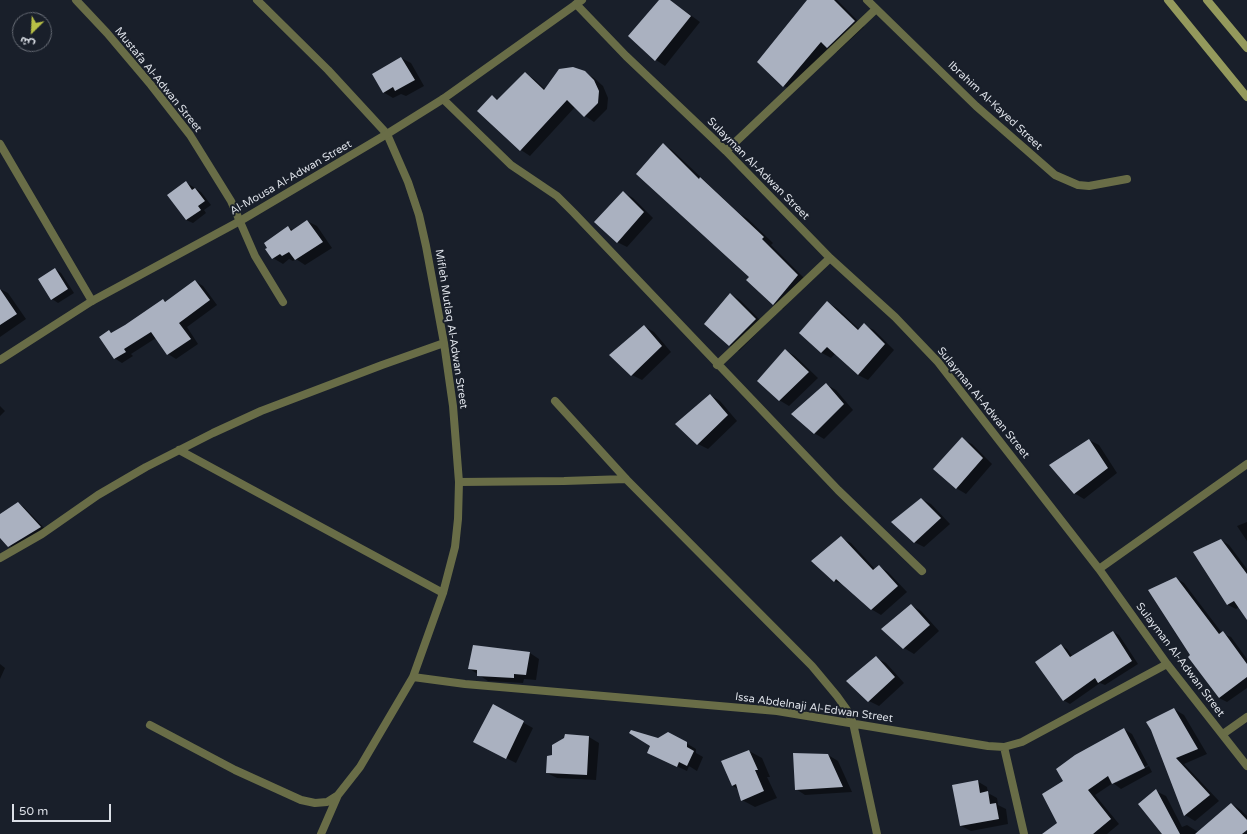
<!DOCTYPE html>
<html>
<head>
<meta charset="utf-8">
<style>
	body { margin:0 }
	#map { position:relative; width:1247px; height:834px; overflow:hidden; background:#191f2a; font-family:"Varela Round","Noto Sans Arabic",sans-serif }
	canvas { display:block }
	.north { position:absolute; left:12px; top:12px; width:40px; height:40px; box-sizing:border-box; background:#191f2a; border:1px solid #676c75; border-radius:50%; rotate:204deg; font-size:11px; font-weight:700; line-height:16px; text-align:center; color:#dbdfe6 }
	.north::after { content:''; display:block; margin:auto; width:14px; height:18px; background:#b9c046; clip-path:polygon(50% 0,100% 100%,50% 72%,0 100%) }
	.scale { position:absolute; left:12px; top:804px; width:99px; height:18px; box-sizing:border-box; border:2px solid #dbdfe6; border-top:0; padding-left:5px; font-size:12px; line-height:14px; white-space:nowrap; color:#dbdfe6; -webkit-text-stroke:3px #191f2a; paint-order:stroke }
</style>
</head>
<body>
<div id="map">
<canvas width="1247" height="834"></canvas>
<div class="north">ش</div>
<div class="scale">50 m</div>
</div>
<script>
const context = document.querySelector('canvas').getContext('2d');
context.lineJoin = 'round';
function paint(path, color) {
  context.fillStyle = color;
  context.fill(path, 'evenodd');
}
function shape(rows) {
  const path = new Path2D();
  for (const r of rows) {
    path.moveTo(r[0], r[1]);
    for (let i = 2; i < r.length; i += 2) path.lineTo(r[i], r[i + 1]);
  }
  return path;
}
function trace(path, color, width, dash) {
  context.strokeStyle = color;
  context.lineWidth = width;
  context.lineCap = dash ? 'butt' : 'round';
  context.setLineDash(dash || []);
  context.stroke(path);
}
function label(font, color, halo, rows, align = 'center') {
  context.font = font + ' "Varela Round",sans-serif';
  context.lineWidth = 4;
  context.setLineDash([]);
  context.textBaseline = 'middle';
  context.strokeStyle = halo;
  context.fillStyle = color;
  for (const [text, x, y, turn = 0] of rows) {
    context.save();
    context.translate(x, y);
    context.rotate((+turn || 0) * Math.PI / 180);
    context.textAlign = isNaN(turn) ? turn : align;
    if (halo) context.strokeText(text, 0, 0);
    context.fillText(text, 0, 0);
    context.restore();
  }
}
const shadow = shape([
	[660,0,670,0,700,22,665,66,656,60],
	[809,0,837,0,864,27,837,52,830,48,794,91,784,86],
	[401,58,411,63,424,86,406,96,401,94,393,98,383,92],
	[584,72,594,78,603,86,608,98,607,109,594,122,585,116,575,107,530,156,521,150,492,96,499,100,525,73,534,79,546,90],
	[663,144,672,150,740,214,748,219,773,243,771,245,807,281,783,309,773,304,751,277],
	[187,183,201,192,211,205,204,210,206,213,193,223,186,220],
	[623,192,633,198,653,218,627,247,617,242],
	[307,221,317,226,332,248,305,265,296,259,293,261,289,259,283,264,273,258,267,249,288,227,294,231],
	[55,269,61,273,74,293,58,303,52,299],
	[195,281,203,286,217,305,187,327,198,344,176,359,168,354,156,338,131,354,133,356,122,363,114,358,109,331,112,333,126,326,163,300,167,302],
	[0,289,8,293,26,319,0,337],
	[731,294,740,300,765,325,739,351,729,345],
	[828,303,837,308,860,330,864,325,874,330,894,350,868,380,858,375,835,354,831,358,822,353,800,333],
	[644,326,654,332,671,352,642,380,632,375],
	[785,350,795,356,818,378,789,406,779,400],
	[827,385,836,390,853,410,824,439,814,433],
	[710,395,720,401,737,421,708,449,698,444],
	[0,406,5,411,0,416],
	[962,439,972,444,992,464,966,494,956,488],
	[1089,440,1099,445,1117,473,1084,499,1074,493],
	[921,499,931,504,950,524,924,547,914,542],
	[18,503,24,507,47,531,15,550,0,537,0,515],
	[1247,522,1247,541,1237,526],
	[841,538,851,543,875,569,879,566,888,572,907,592,881,615,871,609,845,585,834,581],
	[1221,540,1229,545,1247,569,1247,618,1239,607,1236,609,1228,605,1194,552],
	[1176,578,1184,583,1222,633,1231,637,1247,659,1247,688,1227,702,1219,698,1189,657,1191,656],
	[911,605,921,611,939,631,914,654,904,648,883,629],
	[1113,632,1119,635,1138,664,1105,685,1100,683,1070,704,1063,700,1061,645,1067,649,1073,657],
	[530,653,539,659,536,680,524,679,523,683,488,681,470,669],
	[876,658,886,663,904,683,879,706,869,701],
	[0,664,5,668,0,679],
	[493,706,533,728,516,763,484,747],
	[1174,709,1184,715,1207,754,1184,764,1219,801,1195,821,1185,815,1152,729],
	[1124,729,1132,734,1148,765,1116,781,1116,783,1149,766,1152,772,1121,789,1113,783,1095,795,1119,824,1107,834,1046,834,1058,823,1064,781],
	[566,735,589,737,599,743,596,780,557,778,547,773,553,756],
	[658,739,686,743,696,749,696,753,703,757,697,771,689,766,687,771,649,753],
	[749,751,762,758,770,777,767,777,777,798,755,807,742,800,738,789,733,786],
	[828,755,838,761,852,792,805,795,796,789],
	[977,781,987,787,988,793,997,798,998,805,1006,809,1008,824,971,831,961,826],
	[1156,791,1166,796,1182,827,1187,825,1198,832,1232,804,1241,810,1247,816,1247,834,1163,834]
]);
const building = shape([
	[659,0,670,0,691,16,655,61,628,36],
	[807,0,834,0,855,21,827,48,821,42,783,87,757,62],
	[401,57,415,80,395,91,393,87,383,93,372,74],
	[573,67,585,71,594,80,599,91,598,103,584,117,567,100,520,151,477,111,492,95,497,100,525,72,544,90,559,69],
	[663,143,699,179,700,177,764,237,762,239,798,275,773,305,746,280,749,277,636,174],
	[186,181,192,190,195,188,205,201,198,206,201,210,186,220,167,195],
	[623,191,644,212,617,243,594,222],
	[307,220,323,242,295,260,289,252,282,256,280,254,272,259,265,249,267,248,264,243,288,226,291,231],
	[55,268,68,289,51,300,38,279],
	[195,280,210,300,179,323,191,339,167,355,151,332,124,349,126,352,114,359,99,337,109,330,111,333,125,325,163,299,165,302],
	[0,289,17,314,0,325],
	[730,293,756,319,729,346,704,324],
	[827,301,858,330,864,323,885,344,858,375,827,347,821,353,799,333],
	[644,325,662,346,631,376,609,355],
	[785,349,809,372,779,401,757,381],
	[826,383,844,404,814,434,791,414],
	[710,394,728,415,697,445,675,424],
	[962,437,983,458,956,489,933,469],
	[1089,439,1108,468,1074,494,1049,465],
	[921,498,941,518,914,543,891,522],
	[18,502,41,527,8,547,0,538,0,514],
	[841,536,873,570,879,565,898,586,871,610,836,579,834,582,811,561],
	[1221,539,1247,574,1247,620,1234,601,1227,605,1193,552],
	[1176,577,1219,634,1223,631,1247,664,1247,677,1219,698,1188,657,1190,655,1148,590],
	[911,604,930,625,903,649,881,629],
	[1113,631,1132,661,1098,683,1095,678,1063,701,1035,662,1061,644,1070,657],
	[473,645,530,652,526,675,514,674,514,678,477,676,477,670,468,669],
	[876,656,895,677,868,702,846,681],
	[493,704,524,721,506,759,473,742],
	[1174,708,1198,749,1176,758,1210,795,1184,816,1151,730,1146,722],
	[1124,728,1145,768,1112,784,1108,776,1088,790,1111,819,1093,834,1042,834,1057,823,1042,794,1063,781,1056,769,1075,755],
	[631,730,658,738,668,732,687,742,687,747,694,751,687,766,679,762,677,767,647,753,650,746,629,733],
	[565,734,589,736,587,775,546,773,547,756,552,755,552,745,564,738],
	[749,750,758,770,755,770,764,791,741,801,736,784,732,786,721,761],
	[793,753,828,754,843,787,795,790],
	[978,780,980,793,988,791,990,804,996,803,999,819,960,826,952,785],
	[1156,789,1180,834,1162,834,1138,804],
	[1231,803,1247,820,1247,830,1242,834,1195,834]
]);
const minor = shape([
	[76,0,107,33,151,85,190,135,231,201,255,256,283,302],
	[867,0,976,106,1055,175,1078,185,1089,186,1127,179],
	[576,4,626,56,726,151,830,258,895,317,938,362,1099,569,1167,664,1247,766],
	[443,99,511,165,557,196,574,213,838,490,922,571],
	[0,144,92,301],
	[726,151,876,9],
	[717,365,830,258],
	[555,401,626,479,812,666,837,696,847,710,853,723,877,834],
	[179,450,443,593],
	[459,482,564,481,626,479],
	[0,558,42,534,98,495,146,467,213,433,261,411,382,365,444,343],
	[1099,569,1247,464],
	[413,677,465,684,777,711,988,746,1004,747,1022,742,1167,664],
	[150,725,235,770,301,800,315,803,327,802,338,795,360,767,413,677,443,593,455,547,458,519,459,482,453,406,444,343,426,246,419,215,408,182,387,134,328,70,257,0],
	[1223,734,1247,717],
	[1004,747,1024,834],
	[321,834,338,795]
]);
const tertiary = shape([
	[0,360,92,301,240,221,387,134,443,99,582,0]
]);
const secondary = shape([
	[1168,0,1247,97],
	[1207,0,1247,48]
]);
const streetNames = [
	["Mustafa Al-Adwan Street",158,80,51],
	["Ibrahim Al-Kayed Street",995,106,43],
	["Sulayman Al-Adwan Street",758,169,45],
	["Al-Mousa Al-Adwan Street",291,178,-30],
	["Mifleh Mutlaq Al-Adwan Street",451,329,81],
	["Sulayman Al-Adwan Street",983,403,51],
	["Sulayman Al-Adwan Street",1180,660,53],
	["Issa Abdelnaji Al-Edwan Street",814,708,8]
];
paint(shadow, '#0007');
paint(building, '#aab1c0');
trace(minor, '#696d47', 8);
trace(tertiary, '#696d47', 8);
trace(secondary, '#94995c', 8);
label('11px', '#dbdfe6', '#191f2a', streetNames);
</script>
</body>
</html>
